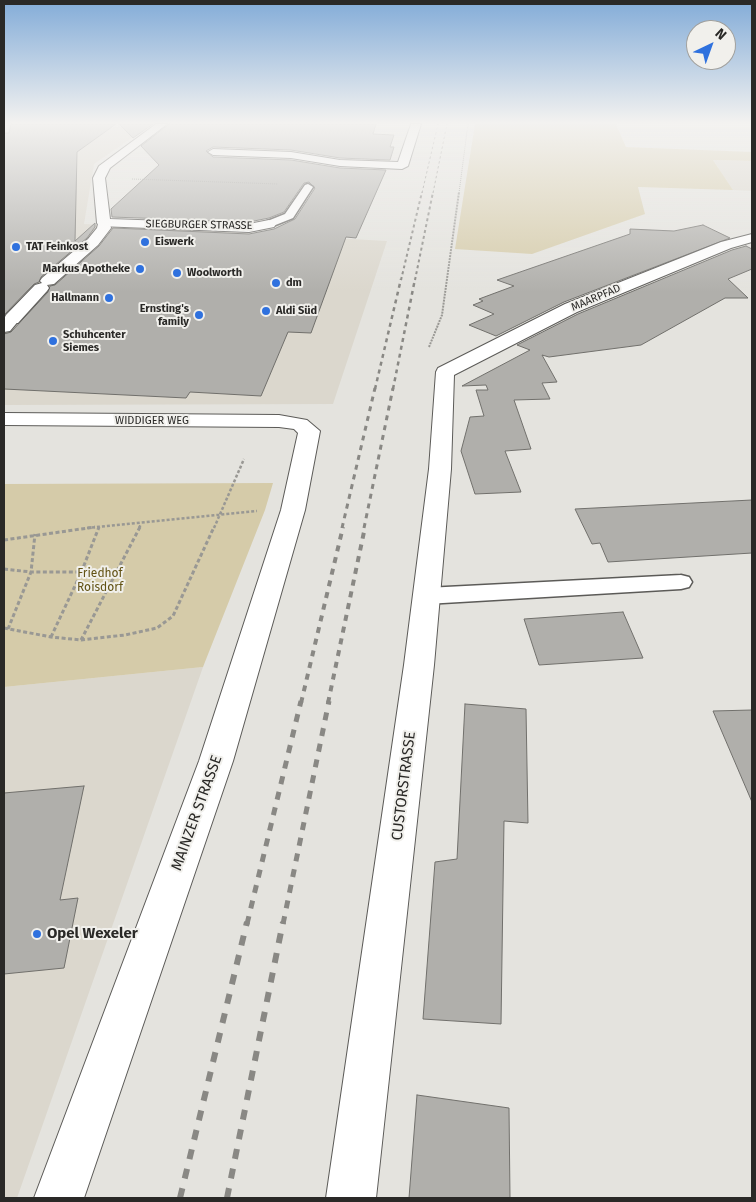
<!DOCTYPE html>
<html>
<head>
<meta charset="utf-8">
<style>
	body { margin:0 }
	#map { position:relative; width:756px; height:1202px; overflow:hidden; background:#e4e3de; font-family:"Fira Sans",sans-serif }
	canvas { display:block }
	.frame { position:absolute; inset:0; border:5px solid #2a2927; pointer-events:none }
	.north { position:absolute; left:686px; top:20px; width:50px; height:50px; box-sizing:border-box; background:#f1f0ec; border:1px solid #a1a09d; border-radius:50%; rotate:42deg; font-size:14px; font-weight:700; line-height:20px; text-align:center; color:#2a2927 }
	.north::after { content:''; display:block; margin:auto; width:18px; height:22px; background:#2f71de; clip-path:polygon(50% 0,100% 100%,50% 72%,0 100%) }
</style>
</head>
<body>
<div id="map">
<canvas width="756" height="1202"></canvas>
<div class="frame"></div>
<div class="north">N</div>
</div>
<script>
const context = document.querySelector('canvas').getContext('2d');
context.lineJoin = 'round';
function paint(path, color) {
  context.fillStyle = color;
  context.fill(path, 'evenodd');
}
function shape(rows) {
  const path = new Path2D();
  for (const r of rows) {
    path.moveTo(r[0], r[1]);
    for (let i = 2; i < r.length; i += 2) path.lineTo(r[i], r[i + 1]);
  }
  return path;
}
function trace(path, color, width, dash) {
  context.strokeStyle = color;
  context.lineWidth = width;
  context.lineCap = dash ? 'butt' : 'round';
  context.setLineDash(dash || []);
  context.stroke(path);
}
function label(font, color, halo, rows, align = 'center') {
  context.font = font + ' "Fira Sans",sans-serif';
  context.lineWidth = 4;
  context.setLineDash([]);
  context.textBaseline = 'middle';
  context.strokeStyle = halo;
  context.fillStyle = color;
  for (const [text, x, y, turn = 0] of rows) {
    context.save();
    context.translate(x, y);
    context.rotate((+turn || 0) * Math.PI / 180);
    context.textAlign = isNaN(turn) ? turn : align;
    if (halo) context.strokeText(text, 0, 0);
    context.fillText(text, 0, 0);
    context.restore();
  }
}
const built = shape([
	[151,125,94,164,84,224,387,241,333,404,4,405,4,133],
	[713,160,752,161,752,191,733,190],
	[203,667,17,1198,4,1198,4,687]
]);
const green = shape([
	[475,124,616,124,626,147,752,152,752,161,713,160,733,190,638,187,645,214,532,254,455,249],
	[273,483,265,510,203,667,4,687,4,484]
]);
const building = shape([
	[11,124,116,124,77,152,75,241,95,223,95,227,87,238,41,277,39,282,34,284,4,315,4,133,9,133,11,124],
	[119,124,153,124,133,138,119,124],
	[169,124,376,124,373,134,394,135,390,147,394,147,390,160,340,158,291,150,213,147,206,151,213,157,291,160,340,168,386,170,356,238,346,237,311,333,288,332,261,396,190,392,186,398,4,389,4,334,11,332,48,292,50,286,55,285,99,246,113,228,249,234,274,229,295,219,315,188,309,182,304,183,284,212,269,218,249,222,112,217,111,209,159,165,141,146,169,124],
	[703,225,730,238,564,302,496,336,469,325,494,314,473,305,483,301,479,299,514,286,497,280,630,234,630,229,674,231,703,225],
	[746,246,752,249,752,269,728,279,748,298,725,298,641,345,549,357,542,355,557,382,542,383,550,399,514,400,531,449,505,451,521,492,475,494,461,451,470,417,484,416,476,390,488,390,486,385,462,386,530,350,517,345,578,314,732,250,746,246],
	[752,500,752,553,608,562,600,543,592,544,575,509,752,500],
	[623,612,643,658,539,665,524,619,623,612],
	[465,704,526,709,528,823,504,821,501,1024,423,1019,435,862,457,859,465,704],
	[752,710,752,802,713,711,752,710],
	[84,786,60,900,78,898,64,968,4,974,4,793,84,786],
	[417,1095,509,1108,510,1198,409,1198,417,1095]
]);
const pathFar3 = shape([
	[132,179,278,184],
	[459,193,468,124]
]);
const pathFar2 = shape([
	[429,347,442,315,459,192]
]);
const pathFar1 = shape([
	[87,528,257,511],
	[98,528,99,526],
	[139,528,141,524],
	[214,528,244,459]
]);
const path = shape([
	[4,540,95,527],
	[4,569,31,572,115,572],
	[4,628,51,637,81,640,125,635,157,628,173,616,214,527],
	[8,629,31,572,35,534],
	[51,637,81,573,99,527],
	[81,640,140,527]
]);
const service = shape([
	[308,184,313,187,293,218,273,226,265,226,263,224,265,222,285,214,305,185,308,184],
	[681,575,689,577,692,582,689,587,681,589,426,604,418,601,415,596,418,591,426,588,681,575]
]);
const pedestrian = shape([
	[104,219,109,220,111,228,98,245,54,284,47,285,49,288,47,291,18,323,6,323,4,319,6,315,35,285,42,283,40,281,42,278,88,239,97,228,99,220,104,219]
]);
const minor = shape([
	[156,124,167,124,110,168,105,178,110,219,249,224,269,220,276,224,274,227,249,232,99,226,97,223,93,178,99,166,156,124],
	[411,124,421,124,408,166,402,169,340,166,291,158,213,155,208,152,213,149,291,152,340,160,398,162,411,124],
	[752,234,752,242,731,248,577,312,454,375,451,469,434,665,376,1198,326,1198,404,665,429,469,436,372,438,368,565,304,721,242,752,234],
	[12,314,18,315,20,319,10,331,4,332,4,318,12,314],
	[4,413,279,415,307,420,320,431,305,510,233,761,84,1198,34,1198,199,761,281,510,298,433,294,429,279,427,4,425,4,413]
]);
const railFar6 = shape([
	[422,193,438,124],
	[433,193,447,124]
]);
const railFar5 = shape([
	[401,280,422,192],
	[415,280,433,192]
]);
const railFar4 = shape([
	[375,389,401,279],
	[393,389,415,279]
]);
const railFar3 = shape([
	[342,528,375,388],
	[364,528,393,388]
]);
const railFar2 = shape([
	[301,703,343,527],
	[328,703,365,527]
]);
const railFar1 = shape([
	[247,924,301,701],
	[283,924,329,701]
]);
const rail = shape([
	[180,1198,247,922],
	[227,1198,283,922]
]);
const markers = [
	[145,242,5,"#2f71de"],
	[16,247,5,"#2f71de"],
	[140,269,5,"#2f71de"],
	[177,273,5,"#2f71de"],
	[276,283,5,"#2f71de"],
	[109,298,5,"#2f71de"],
	[266,311,5,"#2f71de"],
	[199,315,5,"#2f71de"],
	[53,341,5,"#2f71de"],
	[37,934,5,"#2f71de"]
];
const farStreetnames = [
	["SIEGBURGER STRASSE",199,225,1],
	["MAARPFAD",596,298,-23],
	["WIDDIGER WEG",152,421]
];
const farPoinames = [
	["Eiswerk",155,242],
	["TAT Feinkost",26,247],
	["Markus Apotheke",130,269,"right"],
	["Woolworth",187,273],
	["dm",286,283],
	["Hallmann",99,298,"right"],
	["Ernsting's",189,309,"right"],
	["family",189,322,"right"],
	["Aldi Süd",276,311],
	["Schuhcenter",63,335],
	["Siemes",63,348]
];
const parkNames = [
	["Friedhof",100,574],
	["Roisdorf",100,588]
];
const nearStreetnames = [
	["CUSTORSTRASSE",404,786,-83],
	["MAINZER STRASSE",197,813,-70]
];
const nearPoinames = [
	["Opel Wexeler",47,934]
];
paint(built, '#dbd7cd');
paint(green, '#d5cba9');
paint(building, '#b0afab');
trace(building, '#71706c', 1);
trace(service, '#5c5b58', 3);
trace(pedestrian, '#5c5b58', 2);
trace(minor, '#5c5b58', 2);
trace(pathFar3, '#999894', 1, [1, 1]);
trace(pathFar2, '#999894', 2, [2, 1]);
trace(pathFar1, '#999894', 2.5, [3, 2]);
trace(path, '#999894', 3, [4, 2.5]);
paint(service, '#fff');
paint(pedestrian, '#fff');
paint(minor, '#fff');
trace(railFar6, '#898884', 1, [2.5, 2.5]);
trace(railFar5, '#898884', 2, [3, 3]);
trace(railFar4, '#898884', 2.5, [4, 4]);
trace(railFar3, '#898884', 3, [5, 5]);
trace(railFar2, '#898884', 4, [6, 6]);
trace(railFar1, '#898884', 5, [8, 8]);
trace(rail, '#898884', 6, [10, 10]);
const sky = context.createLinearGradient(0, 0, 0, 292);
sky.addColorStop(0, '#83acd8');
sky.addColorStop(0.42, '#f3f2f0');
sky.addColorStop(1, '#f3f2f000');
context.fillStyle = sky;
context.fillRect(0, 0, 756, 292);
for (const [x, y, r, color] of markers) {
  const dot = new Path2D();
  dot.arc(x, y, r, 0, 2 * Math.PI);
  context.fillStyle = color;
  context.fill(dot);
  trace(dot, '#f1f0ec', 2);
}
label('11px', '#2a2927', '#f1f0ec', farStreetnames);
label('bold 11px', '#2a2927', '#f1f0ec', farPoinames, 'left');
label('12px', '#625214', '#f1f0ec', parkNames);
label('15px', '#2a2927', '#f1f0ec', nearStreetnames);
label('bold 15px', '#2a2927', '#f1f0ec', nearPoinames, 'left');
</script>
</body>
</html>
